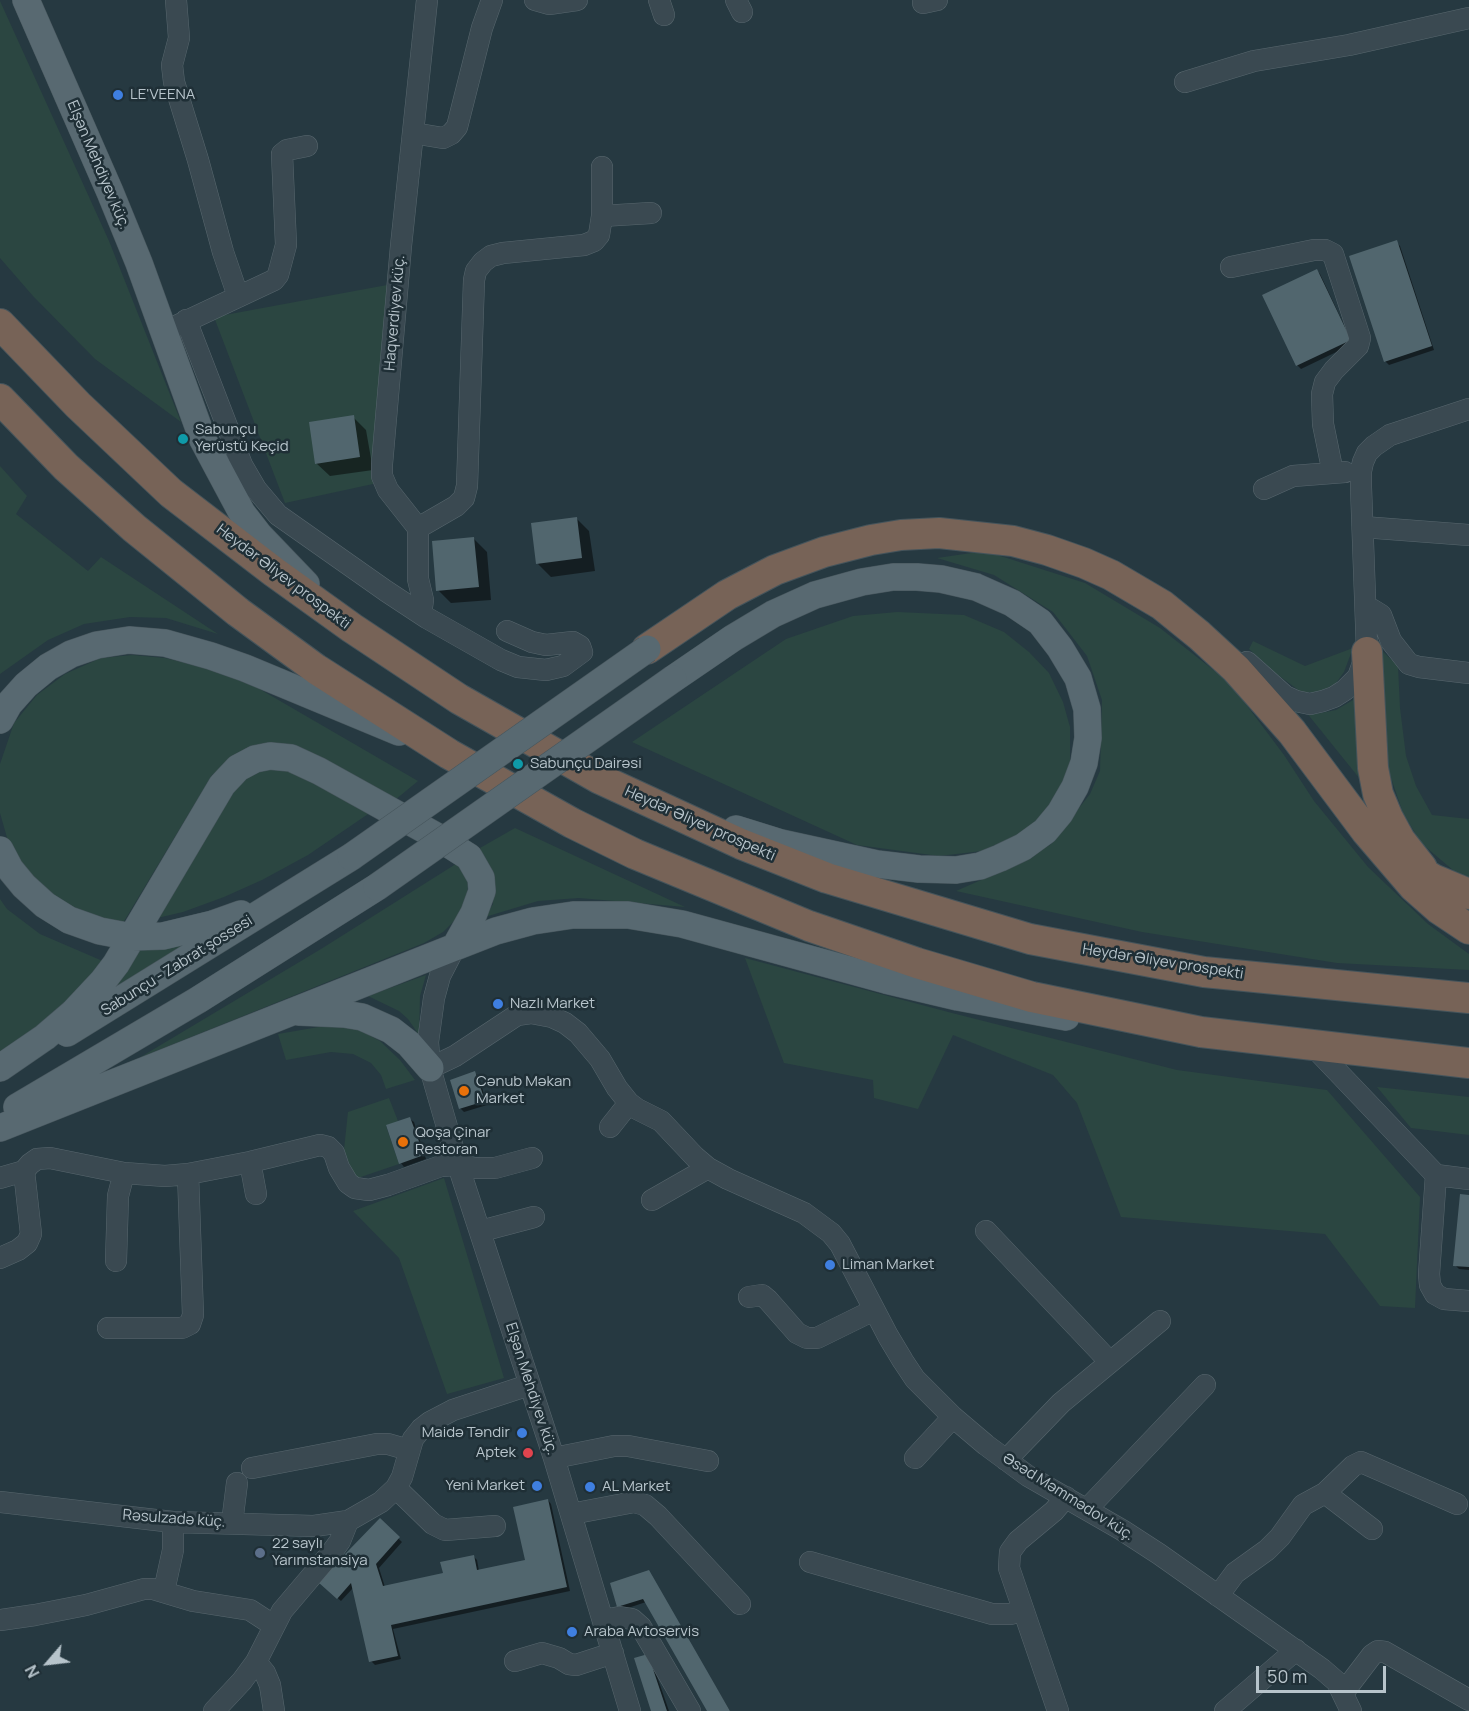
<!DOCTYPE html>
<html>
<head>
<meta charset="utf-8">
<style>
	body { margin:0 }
	#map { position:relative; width:1469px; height:1711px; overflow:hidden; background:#263941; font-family:Manrope,sans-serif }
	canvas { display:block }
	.north { position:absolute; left:18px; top:1633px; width:60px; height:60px; -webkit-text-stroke:4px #1f2f36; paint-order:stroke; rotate:242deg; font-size:16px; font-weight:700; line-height:24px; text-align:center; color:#b7c4cb }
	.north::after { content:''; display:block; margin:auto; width:21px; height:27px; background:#b7c4cb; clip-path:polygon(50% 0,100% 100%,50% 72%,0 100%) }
	.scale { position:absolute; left:1256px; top:1666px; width:130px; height:27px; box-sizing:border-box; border:3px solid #b7c4cb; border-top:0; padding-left:8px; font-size:18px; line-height:21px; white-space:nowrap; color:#b7c4cb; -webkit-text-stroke:4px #1f2f36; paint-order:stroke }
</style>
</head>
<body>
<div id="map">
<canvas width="1469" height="1711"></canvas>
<div class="north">N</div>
<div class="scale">50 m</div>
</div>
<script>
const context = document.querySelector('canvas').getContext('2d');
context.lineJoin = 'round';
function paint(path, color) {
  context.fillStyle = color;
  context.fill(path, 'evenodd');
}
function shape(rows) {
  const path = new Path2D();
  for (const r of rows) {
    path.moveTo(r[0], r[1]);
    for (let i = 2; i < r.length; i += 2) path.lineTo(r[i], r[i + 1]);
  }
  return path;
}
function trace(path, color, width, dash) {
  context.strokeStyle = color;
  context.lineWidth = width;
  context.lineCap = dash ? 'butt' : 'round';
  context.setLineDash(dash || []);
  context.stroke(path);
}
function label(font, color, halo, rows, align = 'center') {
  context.font = font + ' Manrope,sans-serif';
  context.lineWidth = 5;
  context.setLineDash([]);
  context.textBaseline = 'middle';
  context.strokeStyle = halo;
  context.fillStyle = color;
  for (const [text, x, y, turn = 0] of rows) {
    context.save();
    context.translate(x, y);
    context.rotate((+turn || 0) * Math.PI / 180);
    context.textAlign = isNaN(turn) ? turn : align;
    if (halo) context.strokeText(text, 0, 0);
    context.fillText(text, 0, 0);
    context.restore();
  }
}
const green = shape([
	[0,1,109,241,181,422,95,359,33,296,0,258],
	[387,285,373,484,285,503,214,317],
	[0,466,27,496,16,514,88,571,101,557,218,634,166,618,130,617,84,624,48,640,0,674],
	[985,551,1085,583,1160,628,1230,683,1284,755,1314,801,1368,867,1428,924,1469,954,1469,970,1337,963,1142,932,956,891,1004,870,1050,845,1090,794,1100,771,1102,700,1087,656,1053,612,994,575,937,558],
	[897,612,964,615,1004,632,1029,652,1049,673,1063,702,1070,727,1070,764,1056,799,1024,833,982,851,939,856,857,845,632,742,786,639,853,616],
	[1253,641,1305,666,1353,648,1344,672,1336,683,1320,692,1301,692,1274,672,1249,649],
	[1377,646,1398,666,1400,708,1406,756,1416,786,1432,815,1469,819,1469,877,1454,871,1421,843,1403,813,1387,766],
	[132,655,165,658,214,670,256,687,418,781,395,800,239,756,212,775,123,923,81,915,29,877,8,841,0,813,0,764,14,723,37,695,65,674,101,658],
	[1359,691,1368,789,1306,712,1316,714,1336,710,1353,700],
	[268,768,295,769,374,810,308,855,262,880,224,897,183,912,153,919,232,791,249,777],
	[515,828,685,907,579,898,538,901,485,917,493,904,494,882,480,848],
	[459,862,466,874,468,886,466,900,458,917,443,932,424,943,139,1058,321,949],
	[0,899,7,909,40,934,105,962,53,1016,0,1054],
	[193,942,107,994,136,950],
	[745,958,952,1013,1177,1070,1327,1090,1420,1197,1415,1308,1380,1306,1325,1234,1121,1217,1077,1103,1053,1075,953,1035,918,1109,874,1098,873,1080,784,1063],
	[426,975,420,996,419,1035,408,1019,399,1011,368,996],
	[330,1025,356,1028,380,1041,400,1060,415,1080,386,1089,381,1075,371,1063,353,1054,331,1052,286,1060,278,1034],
	[1377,1087,1469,1097,1469,1135,1411,1128],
	[389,1098,398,1121,386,1126,399,1164,355,1179,344,1150,348,1112],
	[444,1178,504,1378,447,1394,399,1258,353,1211]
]);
const shadow = shape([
	[1396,242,1400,246,1434,350,1389,365,1385,361],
	[1317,271,1320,274,1353,344,1301,369,1297,365],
	[353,417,366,430,373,470,330,476,316,463],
	[576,518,589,531,595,571,551,577,538,564],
	[474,539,487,552,491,600,451,603,438,590],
	[475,1073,479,1077,487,1105,464,1112,460,1108],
	[410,1119,414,1122,426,1159,404,1167,401,1163],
	[1469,1196,1469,1270,1459,1269,1455,1265],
	[548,1500,551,1504,570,1591,393,1629,401,1659,375,1665,371,1661,353,1588,341,1601,320,1582,380,1521,402,1542,379,1568,385,1587,445,1574,473,1556,477,1560,479,1571,527,1562],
	[648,1572,730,1711,709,1711,646,1602,622,1610,619,1606],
	[651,1659,669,1711,653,1711]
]);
const building = shape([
	[1397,240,1432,346,1384,362,1349,256],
	[1317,269,1351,340,1296,366,1262,295],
	[354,415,360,457,315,464,309,422],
	[577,517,582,558,536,564,531,523],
	[474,537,479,587,436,591,432,541],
	[475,1071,485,1101,459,1109,450,1080],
	[410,1117,424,1155,399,1164,386,1125],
	[1460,1194,1469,1195,1469,1267,1453,1266],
	[548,1499,567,1587,391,1625,398,1656,369,1662,351,1583,337,1599,318,1582,380,1518,400,1537,376,1564,383,1586,443,1573,440,1562,474,1555,477,1570,525,1560,513,1507],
	[649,1570,730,1711,707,1711,643,1599,617,1607,610,1583],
	[648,1654,667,1711,651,1711,634,1658]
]);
const minor = shape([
	[176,0,179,38,172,65,174,82,198,160,223,252,238,296],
	[535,0,549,4,577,0],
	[659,0,664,15],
	[736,0,742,12],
	[923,3,937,0],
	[1185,82,1254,61,1349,45,1469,18],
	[413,133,443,138,451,134,457,127,482,28,492,0],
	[602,216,651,213],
	[1231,267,1314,250,1325,250,1333,254,1360,338,1358,346,1334,370,1325,382,1322,394,1323,424,1333,473],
	[186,320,242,465,256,489,278,515,386,591,427,618,501,660,518,667,546,670,563,666,582,652,580,646,573,642,546,645,532,642,507,631],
	[174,327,274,280,278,275,286,245,282,154,287,150,307,146],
	[1264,489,1293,476,1345,472],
	[1363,527,1469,535],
	[418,528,456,506,464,498,467,486,474,280,476,271,483,262,491,256,503,253,584,245,594,241,599,235,602,216,602,167],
	[1366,609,1373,610,1381,615,1391,641,1409,664,1419,667,1469,673],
	[421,614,423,600,418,579,418,528,388,490,382,476,382,464,401,246,427,0],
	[1247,662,1285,696,1296,701,1310,704,1323,701,1334,697,1345,690,1358,677,1367,652,1361,487,1361,471,1363,462,1367,453,1374,446,1390,435,1469,409],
	[455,947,440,976,434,998,428,1042,430,1068,458,1165,554,1458,630,1711],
	[1312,1045,1436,1175,1469,1179],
	[430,1068,455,1056,517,1015,531,1013,552,1017,565,1023,578,1033,600,1059,617,1088,629,1103,637,1109,661,1121,695,1157,708,1168,728,1179,804,1213,831,1233,840,1244,888,1336,903,1361,915,1379,953,1417,986,1445,1028,1476,1122,1530,1159,1554,1322,1669,1337,1682,1351,1711],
	[610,1127,629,1103],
	[250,1162,256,1194],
	[1436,1175,1429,1274,1430,1285,1435,1294,1444,1299,1469,1301],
	[0,1178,24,1171],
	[652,1200,708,1168],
	[481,1231,534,1217],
	[986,1231,1109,1361],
	[0,1258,18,1250,27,1243,31,1234,24,1171,30,1164,37,1159,50,1158,124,1173,165,1176,188,1174,250,1162,320,1145,328,1147,334,1153,339,1168,348,1183,355,1188,369,1190,388,1185,441,1166,458,1165,475,1168,495,1168,532,1158],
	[116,1261,118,1196,124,1173],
	[749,1297,762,1295,768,1300,797,1333,807,1338,817,1338,874,1310],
	[108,1328,182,1328,190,1324,193,1315,188,1174],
	[554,1458,614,1446,628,1446,708,1461],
	[915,1458,953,1417],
	[1006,1460,1061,1403,1160,1321],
	[252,1468,377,1444,388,1444,409,1450],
	[396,1488,433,1524,445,1530,495,1526],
	[1325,1493,1372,1529],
	[0,1502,173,1522,314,1526,348,1521],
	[1087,1509,1205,1385],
	[571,1514,634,1502,645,1505,658,1516,740,1604],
	[232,1523,237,1483],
	[810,1562,992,1614,1010,1614,1023,1611],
	[164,1591,173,1550,173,1522],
	[1218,1596,1235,1573,1267,1550,1280,1537,1303,1505,1325,1493,1353,1466,1361,1462,1457,1504],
	[0,1620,35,1615,86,1605,144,1589,153,1589,193,1601,250,1610,273,1625],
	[603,1620,620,1617,632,1619,641,1627,690,1711],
	[515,1661,542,1653,559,1658,569,1664,576,1665,613,1653],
	[256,1662,265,1673,270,1685,274,1711],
	[1343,1693,1372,1655,1378,1651,1385,1652,1469,1700],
	[214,1711,242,1681,256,1662,282,1611,332,1552,340,1541,348,1521,381,1502,396,1488,402,1477,413,1439,421,1429,430,1422,453,1410,529,1385],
	[1058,1711,1009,1568,1010,1552,1018,1541,1054,1511,1066,1497],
	[1225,1711,1296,1650]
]);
const major = shape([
	[26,0,110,192,139,263,203,440,242,513,259,535,306,584],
	[673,679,733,638,773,614,815,595,862,582,893,577,917,577,941,579,976,587,1012,603,1040,622,1060,648,1078,678,1087,709,1088,738,1084,763,1075,787,1060,813,1045,831,1023,847,1000,858,980,866,956,870,919,869,877,864,781,843,736,829],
	[0,720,9,704,26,685,48,667,71,654,97,645,129,640,165,643,211,656,245,668,399,732],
	[0,850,10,869,24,886,45,905,69,920,100,931,132,937,163,936,213,924,241,914],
	[299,1012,344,1014,362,1017,391,1030,409,1044,430,1068],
	[67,1033,351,857],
	[0,1068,45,1037,73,1013,103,981,116,964,222,785,238,768,255,759,270,756,291,758,319,771,436,836,469,857,481,878,482,891,474,913,455,947],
	[17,1107,198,1000,377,887],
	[0,1128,455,947,496,931,533,921,573,915,628,915,682,924,886,980,958,997,1066,1017]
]);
const highway = shape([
	[0,324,78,405,171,493,274,572,352,628,459,699,600,779,741,844,827,878,1030,939,1204,972,1469,998],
	[0,399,66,467,134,528,238,612,316,669,449,754,572,823,635,854,809,926,917,963,1032,997,1201,1032,1469,1063],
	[647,649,727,595,775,570,824,552,871,540,901,535,939,533,1013,541,1047,550,1084,563,1111,575,1162,605,1199,635,1236,669,1292,732,1366,831,1414,887,1439,909,1469,929],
	[1367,652,1373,768,1378,794,1388,818,1400,840,1422,868],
	[1405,862,1433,879,1469,894]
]);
const majorBridge = shape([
	[351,857,647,649],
	[377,887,673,679]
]);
const markers = [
	[118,95,6,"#3f7fe0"],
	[183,439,6,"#0f9aa8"],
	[518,764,6,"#0f9aa8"],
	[498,1004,6,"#3f7fe0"],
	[464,1091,6,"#e8710a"],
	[403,1142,6,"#e8710a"],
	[830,1265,6,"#3f7fe0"],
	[522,1433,6,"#3f7fe0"],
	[528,1453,6,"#e0444e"],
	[537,1486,6,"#3f7fe0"],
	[590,1487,6,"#3f7fe0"],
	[260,1553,6,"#5c6f8a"],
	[572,1632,6,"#3f7fe0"]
];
const poiNames = [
	["LE'VEENA",130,95],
	["Sabunçu",195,430],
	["Yerüstü Keçid",195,447],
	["Sabunçu Dairəsi",530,764],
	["Nazlı Market",510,1004],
	["Cənub Məkan",476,1082],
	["Market",476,1099],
	["Qoşa Çinar",415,1133],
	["Restoran",415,1150],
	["Liman Market",842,1265],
	["Maidə Təndir",510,1433,"right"],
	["Aptek",516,1453,"right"],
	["Yeni Market",525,1486,"right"],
	["AL Market",602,1487],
	["22 saylı",272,1544],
	["Yarımstansiya",272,1561],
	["Araba Avtoservis",584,1632]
];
const streetNames = [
	["Elşən Mehdiyev küç.",98,165,67],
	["Haqverdiyev küç.",395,313,-85],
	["Heydər Əliyev prospekti",283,577,37],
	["Heydər Əliyev prospekti",700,824,24],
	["Heydər Əliyev prospekti",1163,962,9],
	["Sabunçu - Zabrat şossesi",177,966,-32],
	["Elşən Mehdiyev küç.",531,1389,72],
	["Əsəd Məmmədov küç.",1068,1497,32],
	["Rəsulzadə küç.",174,1519,4]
];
paint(green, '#2b4641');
paint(shadow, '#0007');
paint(building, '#51666e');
trace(minor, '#58676e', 22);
trace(major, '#47565d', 28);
trace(highway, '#45545b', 32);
trace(minor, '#3a4951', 21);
trace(major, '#586971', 27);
trace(highway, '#776357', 30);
trace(majorBridge, '#47565d', 28, []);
trace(majorBridge, '#586971', 27);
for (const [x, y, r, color] of markers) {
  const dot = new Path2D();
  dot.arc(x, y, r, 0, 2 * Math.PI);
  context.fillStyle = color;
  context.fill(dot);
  trace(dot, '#1f2f36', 2);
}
label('15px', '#b7c4cb', '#1f2f36', poiNames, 'left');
label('15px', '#b7c4cb', '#1f2f36', streetNames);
</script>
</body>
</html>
